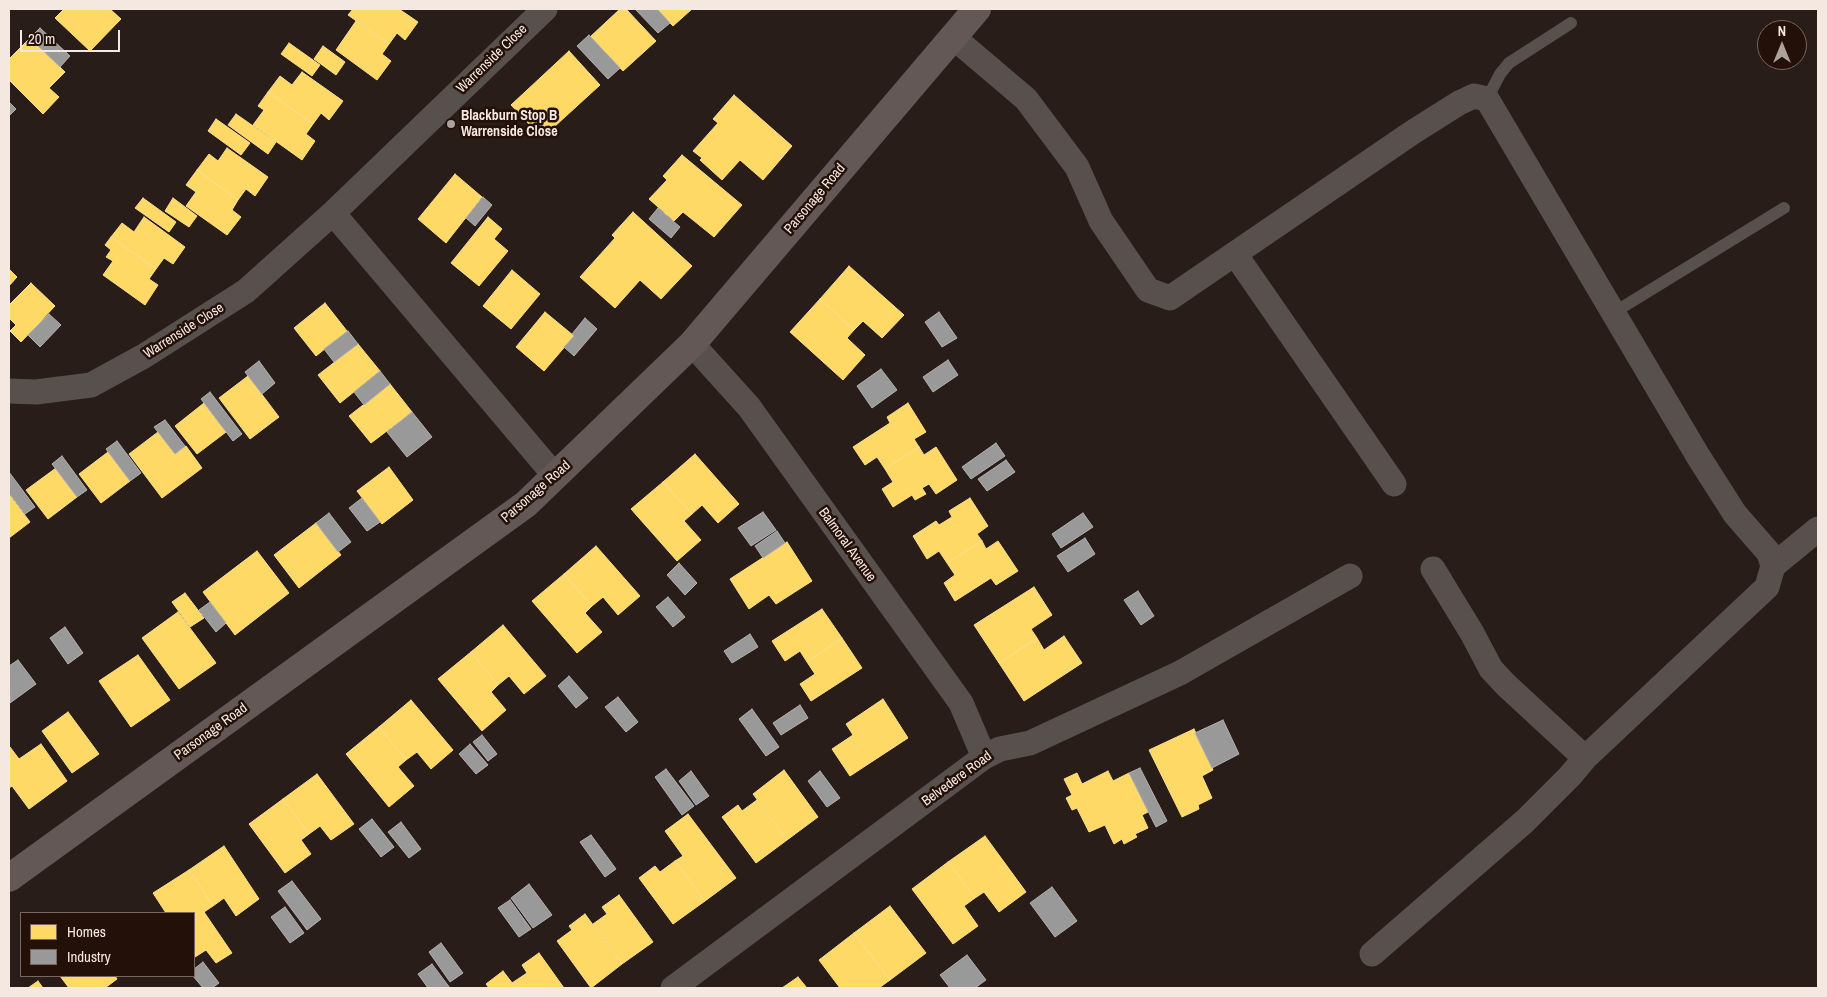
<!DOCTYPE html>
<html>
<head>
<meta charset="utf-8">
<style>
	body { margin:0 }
	#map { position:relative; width:1827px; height:997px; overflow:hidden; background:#281d18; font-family:"Archivo Narrow",sans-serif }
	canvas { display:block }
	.frame { position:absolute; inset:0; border:10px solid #f5e8e1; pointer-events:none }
	.legend { position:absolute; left:20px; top:912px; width:175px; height:65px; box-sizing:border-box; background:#231109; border:1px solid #77675f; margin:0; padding:6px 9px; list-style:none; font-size:15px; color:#f5e8e1 }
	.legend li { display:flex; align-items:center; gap:10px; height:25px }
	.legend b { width:25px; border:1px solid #77675f }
	.north { position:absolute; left:1757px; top:20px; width:50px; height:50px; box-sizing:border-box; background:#231109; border:1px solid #77675f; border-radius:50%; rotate:0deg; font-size:14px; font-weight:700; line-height:20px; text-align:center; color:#f5e8e1 }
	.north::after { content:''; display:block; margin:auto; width:18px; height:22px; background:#ada19b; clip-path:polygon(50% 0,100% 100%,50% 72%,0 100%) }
	.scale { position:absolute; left:20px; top:30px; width:100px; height:22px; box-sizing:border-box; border:2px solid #f5e8e1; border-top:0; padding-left:6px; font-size:15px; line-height:18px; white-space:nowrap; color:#f5e8e1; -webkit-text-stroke:4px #231109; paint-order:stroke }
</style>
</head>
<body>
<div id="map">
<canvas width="1827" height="997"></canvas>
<div class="frame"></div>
<ul class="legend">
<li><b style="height:14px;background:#ffd966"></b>Homes</li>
<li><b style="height:14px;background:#999"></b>Industry</li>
</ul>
<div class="north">N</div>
<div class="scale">20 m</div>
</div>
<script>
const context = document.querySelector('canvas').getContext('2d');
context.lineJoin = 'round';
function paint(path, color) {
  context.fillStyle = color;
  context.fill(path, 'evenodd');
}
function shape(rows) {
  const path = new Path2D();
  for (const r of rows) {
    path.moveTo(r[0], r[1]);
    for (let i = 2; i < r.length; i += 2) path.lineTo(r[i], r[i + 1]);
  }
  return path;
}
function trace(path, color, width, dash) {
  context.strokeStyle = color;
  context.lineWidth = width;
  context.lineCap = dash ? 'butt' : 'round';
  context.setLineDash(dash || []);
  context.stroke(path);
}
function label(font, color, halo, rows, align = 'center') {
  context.font = font + ' "Archivo Narrow",sans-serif';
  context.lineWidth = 5;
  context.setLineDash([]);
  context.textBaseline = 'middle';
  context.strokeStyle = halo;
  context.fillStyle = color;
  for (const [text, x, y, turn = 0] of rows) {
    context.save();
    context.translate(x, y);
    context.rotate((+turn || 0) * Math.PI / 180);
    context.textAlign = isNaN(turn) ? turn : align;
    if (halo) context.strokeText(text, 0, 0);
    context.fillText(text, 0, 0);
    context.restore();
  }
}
const homes = shape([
	[64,9,110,9,121,19,90,51,55,18,64,9],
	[353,9,399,9,418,22,405,40,397,33,389,44,348,15,353,9],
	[620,9,626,9,656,41,623,71,590,37,620,9],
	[657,9,692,9,673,26,657,9],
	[356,21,389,44,382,54,391,61,377,80,336,50,356,21],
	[30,38,65,72,49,88,59,97,43,114,9,80,9,59,30,38],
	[289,43,320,65,312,76,281,54,289,43],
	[323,46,345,62,336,75,314,59,323,46],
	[569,51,600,85,542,138,511,105,569,51],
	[302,72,343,101,329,120,321,113,313,124,268,92,280,76,292,85,302,72],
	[268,92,313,124,306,134,315,141,302,160,253,125,264,110,258,106,268,92],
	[734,95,792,146,763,180,740,160,722,180,700,160,702,158,693,151,718,123,713,119,734,95],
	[236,114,276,142,268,154,228,125,236,114],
	[216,119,250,143,241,155,208,131,216,119],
	[227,148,268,177,255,196,246,189,238,200,197,170,209,154,218,161,227,148],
	[682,155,742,205,714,237,683,212,674,221,649,199,667,180,663,176,682,155],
	[197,170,238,200,232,210,241,217,227,235,186,206,196,192,186,185,197,170],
	[455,174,482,197,446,243,418,219,455,174],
	[143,198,176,222,169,232,135,208,143,198],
	[173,198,197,216,189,227,165,211,173,198],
	[633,212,692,266,661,299,640,280,615,308,580,277,615,238,612,235,633,212],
	[144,217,185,247,173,264,164,258,156,269,111,237,122,223,134,232,144,217],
	[488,217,502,229,494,239,508,251,479,286,451,263,488,217],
	[111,237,156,269,149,279,158,285,145,305,103,275,113,261,106,257,111,250,105,245,111,237],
	[849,266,904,315,882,338,863,321,854,330,820,299,849,266],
	[9,269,17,277,9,286,9,269],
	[512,270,540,294,511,329,483,306,512,270],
	[31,283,55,306,21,342,10,331,16,325,9,318,9,305,31,283],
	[820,299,854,330,847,338,865,355,843,380,790,332,820,299],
	[325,303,347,331,316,356,294,328,325,303],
	[545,312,574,336,544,371,516,347,545,312],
	[358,344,380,371,340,403,318,375,358,344],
	[248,376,279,417,250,439,219,398,248,376],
	[390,384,412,412,371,443,349,416,390,384],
	[204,403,226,432,197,454,175,426,204,403],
	[908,403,926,432,914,439,919,447,885,469,877,457,865,465,853,447,890,423,887,417,908,403],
	[158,432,175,454,186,446,202,468,162,498,129,454,158,432],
	[919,447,924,455,936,447,957,480,936,494,929,484,922,488,926,494,915,500,912,495,893,507,882,489,893,482,885,469,919,447],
	[108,452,130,481,101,503,79,474,108,452],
	[695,454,739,504,718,523,702,505,692,514,663,482,695,454],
	[389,467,413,500,382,524,357,491,389,467],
	[56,468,77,497,48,519,26,490,56,468],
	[663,482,692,514,684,521,701,540,677,561,631,509,663,482],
	[9,494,30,522,9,538,9,494],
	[970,498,988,526,977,534,982,541,947,563,939,551,927,559,913,536,936,521,939,525,952,517,949,511,970,498],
	[316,523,341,555,299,588,274,555,316,523],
	[982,541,986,549,998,541,1018,571,996,585,991,578,955,601,944,583,955,575,947,563,982,541],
	[787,542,812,581,776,604,769,595,749,609,730,579,787,542],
	[596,546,640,596,618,615,603,597,592,606,564,574,596,546],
	[257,551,289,593,235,635,203,592,257,551],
	[564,574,592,606,585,613,602,632,577,653,532,601,564,574],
	[1034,587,1052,615,1031,629,1037,638,999,663,974,625,1034,587],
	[185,593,204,618,190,627,172,602,185,593],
	[822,609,842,638,807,662,800,651,785,661,772,641,822,609],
	[178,612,216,663,179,689,142,638,178,612],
	[503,625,546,676,524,694,509,676,498,685,471,652,503,625],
	[1064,636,1082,663,1024,701,999,663,1037,638,1044,650,1064,636],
	[842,638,862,668,811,701,800,684,815,674,807,662,842,638],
	[471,652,498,685,491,692,506,710,482,731,438,679,471,652],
	[138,655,170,700,131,727,99,681,138,655],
	[883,699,908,738,850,776,832,749,853,735,846,724,883,699],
	[411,700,453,750,431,769,417,752,406,760,379,727,411,700],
	[68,712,99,754,72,773,42,731,68,712],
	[379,727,406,760,398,767,414,786,389,807,346,754,379,727],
	[1194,729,1213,770,1202,776,1212,798,1198,805,1199,809,1182,817,1149,750,1194,729],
	[41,744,67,781,29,809,12,786,9,788,9,748,10,747,19,759,41,744],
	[784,770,818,817,787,840,753,794,784,770],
	[1108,771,1113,781,1129,773,1148,812,1142,815,1148,828,1135,834,1137,837,1124,844,1122,839,1114,844,1105,825,1089,832,1077,808,1072,810,1066,798,1072,795,1064,779,1077,773,1082,784,1108,771],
	[317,774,354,824,331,840,320,826,309,834,283,799,317,774],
	[283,799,309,834,301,840,311,854,285,873,249,824,283,799],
	[757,800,787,840,756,863,722,817,738,805,742,811,757,800],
	[688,814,736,878,705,901,675,861,683,856,665,831,688,814],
	[985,836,1026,892,999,912,984,892,975,898,948,862,985,836],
	[224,846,259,899,236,916,224,898,213,906,189,870,224,846],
	[675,861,705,901,673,924,639,878,655,866,660,872,675,861],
	[948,862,975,898,964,906,978,926,953,944,912,889,948,862],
	[189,870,213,906,204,912,232,953,216,963,206,950,195,957,194,954,194,913,166,913,153,893,189,870],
	[619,895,653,942,622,964,593,924,607,914,602,907,619,895],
	[890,906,926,953,890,980,854,933,890,906],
	[585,914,622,964,591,988,557,941,572,930,569,926,585,914],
	[854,933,890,980,879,988,840,988,819,960,854,933],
	[539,953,564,988,516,988,512,983,527,973,522,965,539,953],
	[503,971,516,988,489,988,486,984,503,971],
	[60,976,115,976,117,979,105,988,69,988,60,976],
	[798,977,807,988,782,988,798,977],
	[38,981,43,988,28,988,38,981]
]);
const industry = shape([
	[635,9,657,9,670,23,658,33,635,9],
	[40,28,70,56,60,67,30,38,40,28],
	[589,35,620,68,608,79,577,46,589,35],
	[9,102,16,109,9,116,9,102],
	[483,197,492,205,475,226,466,218,483,197],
	[658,208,680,227,671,238,649,219,658,208],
	[939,312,957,338,942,347,925,322,939,312],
	[49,314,61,325,40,347,28,335,49,314],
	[585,318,597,329,574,356,564,347,574,336,572,334,585,318],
	[348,331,358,344,334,362,324,349,348,331],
	[948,360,958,375,933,392,923,377,948,360],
	[259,361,275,383,262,394,245,372,259,361],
	[881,369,897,390,872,408,857,386,881,369],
	[380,371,390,384,364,405,354,392,380,371],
	[210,392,242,434,233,441,201,399,210,392],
	[412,412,432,437,407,457,387,432,412,412],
	[165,420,185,446,175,454,154,427,165,420],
	[117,441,141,473,130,481,106,449,117,441],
	[996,443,1005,456,971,479,962,467,996,443],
	[62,456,87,490,77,497,52,464,62,456],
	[1006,460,1015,472,987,491,978,479,1006,460],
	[9,472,35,507,25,514,9,493,9,472],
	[362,498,380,522,367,531,349,508,362,498],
	[763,512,776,530,751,546,738,528,763,512],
	[329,513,351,542,338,552,316,523,329,513],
	[1083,513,1093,527,1061,548,1052,534,1083,513],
	[777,531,785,543,763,558,755,546,777,531],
	[1085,538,1095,554,1068,572,1057,556,1085,538],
	[679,563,697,583,685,595,667,575,679,563],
	[1138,591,1154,616,1141,625,1124,600,1138,591],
	[668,597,685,617,673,627,656,607,668,597],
	[210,602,226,623,216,632,199,610,210,602],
	[65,627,83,653,68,664,50,638,65,627],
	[750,634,758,647,732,663,724,651,750,634],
	[18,660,36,684,10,703,9,666,18,660],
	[569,676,588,698,576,708,558,686,569,676],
	[618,697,638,722,626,732,605,707,618,697],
	[800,705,808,718,781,735,773,723,800,705],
	[752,709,779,747,766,756,739,719,752,709],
	[1223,720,1239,754,1212,768,1195,733,1223,720],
	[482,735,497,754,488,761,473,742,482,735],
	[470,744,488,765,476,774,459,754,470,744],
	[1140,768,1167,821,1156,827,1129,773,1140,768],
	[666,769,694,806,682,815,655,777,666,769],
	[691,771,709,796,696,805,679,781,691,771],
	[820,771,840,798,827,807,808,781,820,771],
	[372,819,394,847,381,857,359,829,372,819],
	[401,822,421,849,409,858,388,832,401,822],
	[591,835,616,869,605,877,580,842,591,835],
	[292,881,321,919,307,930,278,891,292,881],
	[529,884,552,915,533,928,511,898,529,884],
	[1052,887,1077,921,1055,937,1030,903,1052,887],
	[510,900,531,929,519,937,498,908,510,900],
	[285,907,304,933,290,943,271,917,285,907],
	[441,943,463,973,450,982,429,952,441,943],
	[967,955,986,980,975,988,950,988,940,975,967,955],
	[203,962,219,983,212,988,203,988,193,976,194,969,203,962],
	[432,964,450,988,428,988,418,974,432,964]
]);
const lane = shape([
	[1487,99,1500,74,1509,63,1571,23],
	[1613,313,1784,208]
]);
const street = shape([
	[953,37,1026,99,1077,167,1101,221,1148,290,1170,298,1413,132,1459,103,1474,96,1487,99,1698,456,1735,514,1769,553,1773,566,1767,587,1585,758,1570,776,1525,821,1372,954],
	[333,213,556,477],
	[1235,254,1394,484],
	[692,344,749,407,961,703,984,757],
	[9,391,36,392,91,385,144,356,246,291,333,213,545,9],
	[1773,566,1818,529],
	[1433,569,1472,633,1491,669,1506,685,1585,758],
	[673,988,984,757,1000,749,1030,743,1180,673,1350,576]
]);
const secondary = shape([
	[9,878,526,504,692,344,977,9]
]);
const markers = [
	[451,124,5,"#ada19b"]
];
const streetNames = [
	["Warrenside Close",492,59,-44],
	["Parsonage Road",815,199,-50],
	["Warrenside Close",184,331,-32],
	["Parsonage Road",536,492,-41],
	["Balmoral Avenue",847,545,54],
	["Parsonage Road",211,732,-36],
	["Belvedere Road",957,779,-36]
];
const poiNames = [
	["Blackburn Stop B",461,116],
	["Warrenside Close",461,132]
];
paint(homes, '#ffd966');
trace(homes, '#fcde8b', 1);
paint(industry, '#999');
trace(industry, '#b5b1af', 1);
trace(lane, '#58504c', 12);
trace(street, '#58504c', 25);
trace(secondary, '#645856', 28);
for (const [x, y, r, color] of markers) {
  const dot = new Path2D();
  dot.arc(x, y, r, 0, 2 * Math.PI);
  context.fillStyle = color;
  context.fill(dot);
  trace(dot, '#231109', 2);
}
label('14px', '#f5e8e1', '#231109', streetNames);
label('bold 14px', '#f5e8e1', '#231109', poiNames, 'left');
</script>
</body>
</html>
